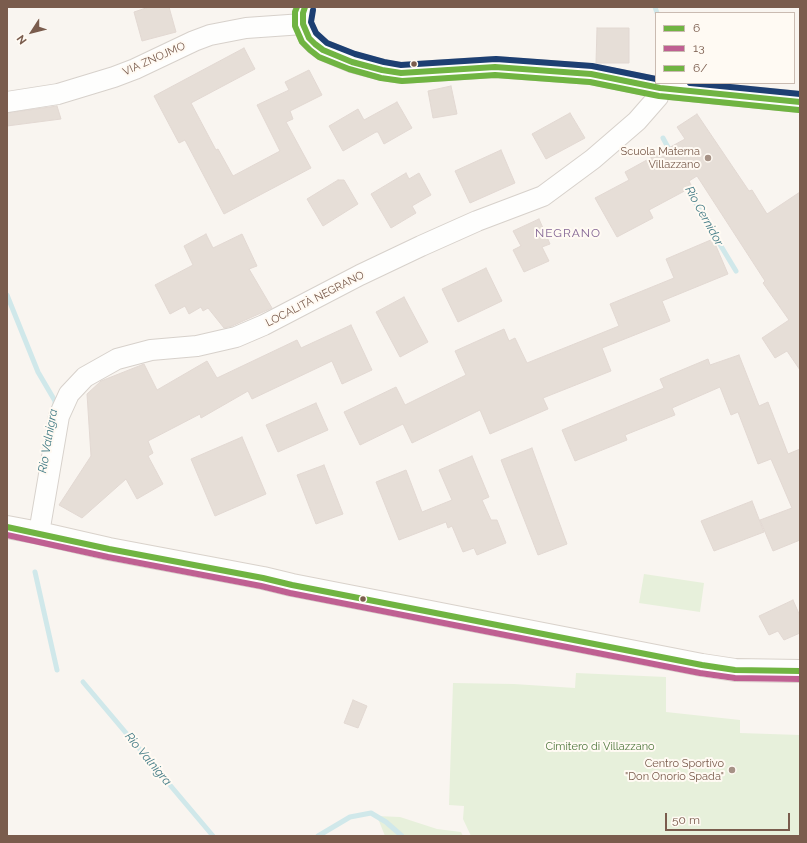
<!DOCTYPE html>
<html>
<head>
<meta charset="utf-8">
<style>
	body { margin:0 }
	#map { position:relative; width:807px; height:843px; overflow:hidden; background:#f9f5f0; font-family:Raleway,sans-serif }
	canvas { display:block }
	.frame { position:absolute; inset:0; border:8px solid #7a5c4d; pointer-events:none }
	.legend { position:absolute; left:655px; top:12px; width:140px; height:72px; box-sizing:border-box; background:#fffaf3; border:1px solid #cabbb1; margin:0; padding:5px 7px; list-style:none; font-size:12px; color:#7a5c4d }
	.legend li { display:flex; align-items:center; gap:8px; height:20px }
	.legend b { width:20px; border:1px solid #cabbb1 }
	.north { position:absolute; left:12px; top:12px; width:40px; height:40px; -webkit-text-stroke:3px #fffaf3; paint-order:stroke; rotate:234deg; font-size:11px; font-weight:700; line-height:16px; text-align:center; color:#7a5c4d }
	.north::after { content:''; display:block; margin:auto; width:14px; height:18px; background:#7a5c4d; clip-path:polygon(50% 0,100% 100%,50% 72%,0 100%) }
	.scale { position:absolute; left:665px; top:813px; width:125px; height:18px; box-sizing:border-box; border:2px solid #7a5c4d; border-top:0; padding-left:5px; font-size:12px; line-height:14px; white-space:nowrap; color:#7a5c4d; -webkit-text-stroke:3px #fffaf3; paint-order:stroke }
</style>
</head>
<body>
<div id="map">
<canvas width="807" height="843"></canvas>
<div class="frame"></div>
<ul class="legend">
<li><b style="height:5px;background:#70b442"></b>6</li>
<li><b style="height:5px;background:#bf6092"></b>13</li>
<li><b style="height:5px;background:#70b442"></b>6/</li>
</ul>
<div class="north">N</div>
<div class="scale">50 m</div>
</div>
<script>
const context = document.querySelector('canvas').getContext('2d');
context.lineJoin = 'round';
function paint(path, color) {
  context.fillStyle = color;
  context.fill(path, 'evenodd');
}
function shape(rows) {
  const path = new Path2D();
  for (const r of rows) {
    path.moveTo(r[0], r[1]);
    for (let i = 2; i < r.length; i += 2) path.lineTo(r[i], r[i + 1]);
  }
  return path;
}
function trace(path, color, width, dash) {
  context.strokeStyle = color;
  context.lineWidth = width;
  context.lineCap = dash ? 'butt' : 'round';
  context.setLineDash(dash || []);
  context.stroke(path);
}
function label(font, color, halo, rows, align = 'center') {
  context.font = font + ' Raleway,sans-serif';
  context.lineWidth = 4;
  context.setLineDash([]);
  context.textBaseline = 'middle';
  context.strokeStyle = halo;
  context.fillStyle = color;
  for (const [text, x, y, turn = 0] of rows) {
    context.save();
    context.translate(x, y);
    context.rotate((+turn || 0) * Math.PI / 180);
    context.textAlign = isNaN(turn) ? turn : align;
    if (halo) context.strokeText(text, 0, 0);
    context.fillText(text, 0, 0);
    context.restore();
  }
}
const green = shape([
	[644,574,704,583,700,612,639,603],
	[576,673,666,677,666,712,740,720,740,733,800,735,800,836,471,836,463,819,464,806,449,805,453,683,514,684,575,688],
	[377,816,400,817,437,829,461,832,463,836,385,836]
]);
const stream = shape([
	[655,7,657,13],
	[663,138,671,153],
	[686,184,701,213,736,271],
	[7,295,38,372,55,401,55,405],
	[35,572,57,670],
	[83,682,213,836],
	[318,836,350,817,371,813,386,822,402,836]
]);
const building = shape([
	[149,7,169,7,176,32,142,41,134,12,149,7],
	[597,28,629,28,629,63,596,63,597,28],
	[244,48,255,69,191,103,216,150,218,149,233,176,280,151,257,105,289,90,285,82,309,70,322,95,290,111,293,119,286,122,311,168,224,214,185,140,179,143,154,96,244,48],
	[451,86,457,114,433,118,428,91,451,86],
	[397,102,412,128,384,144,378,132,376,132,343,151,329,126,358,109,364,120,397,102],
	[57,106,61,119,7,126,7,113,57,106],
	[570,113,585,138,546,159,532,134,570,113],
	[697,114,749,191,752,190,767,214,800,192,800,370,787,351,775,358,762,338,789,320,763,283,765,281,697,176,689,181,692,187,649,210,653,218,617,237,595,198,629,180,625,172,685,139,677,127,697,114],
	[501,150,515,183,470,203,455,171,501,150],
	[406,173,409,179,419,173,431,195,412,206,416,213,391,228,371,194,406,173],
	[338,180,344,180,358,204,323,226,307,199,338,180],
	[539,219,550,244,542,247,549,261,524,272,513,250,521,246,513,231,539,219],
	[206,234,213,248,242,234,257,266,249,269,272,308,232,326,224,328,208,308,203,311,201,307,189,314,185,306,170,314,155,285,193,265,184,246,206,234],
	[713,239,728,274,662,301,670,321,602,348,611,371,543,398,548,409,490,434,480,410,412,443,403,424,360,445,344,412,396,387,405,405,466,375,455,351,504,329,509,341,515,338,527,363,619,326,610,304,674,278,666,259,713,239],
	[486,268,502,301,458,322,442,289,486,268],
	[404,297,428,342,400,357,376,312,404,297],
	[351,325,372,370,342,384,332,361,252,399,248,391,201,418,200,414,148,441,153,453,148,456,163,484,137,499,126,479,82,518,59,505,91,456,87,394,101,381,144,364,157,390,207,361,217,378,297,340,301,348,351,325],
	[739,355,759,406,768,402,788,454,800,449,800,540,773,551,760,520,792,508,771,459,758,464,738,412,731,415,720,387,672,408,675,415,625,435,627,440,575,461,562,430,664,388,660,379,708,359,710,365,739,355],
	[316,403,328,430,278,452,266,425,316,403],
	[242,437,266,494,215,516,191,459,242,437],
	[532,448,567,544,538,555,501,460,532,448],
	[472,456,489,497,482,500,491,520,497,520,506,543,477,555,474,548,463,552,452,526,448,528,446,522,399,540,376,482,406,470,422,512,452,500,439,470,472,456],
	[324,465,343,514,316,524,297,475,324,465],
	[752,501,764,532,714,551,701,521,752,501],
	[793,600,800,616,800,633,784,640,778,631,769,635,759,616,793,600],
	[353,700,367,706,358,728,344,723,353,700]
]);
const minor = shape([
	[305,7,303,13,303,24,309,38,315,44,323,50,352,62,382,70,401,73,495,67,591,74,660,88,800,102],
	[7,102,58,94,114,77,135,69,194,41,210,35,246,28,303,24],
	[39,533,59,416,69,394,85,377,117,359,151,350,197,346,236,337,264,325,360,275,421,246,477,221,543,196,593,159,637,121,658,97,660,88]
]);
const secondary = shape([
	[7,527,39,533,109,549,263,578,292,585,702,665,735,670,800,671]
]);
const bus1 = shape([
	[305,7,303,13,303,24,309,38,315,44,323,50,352,62,382,70,401,73,495,67,591,74,660,88,800,102],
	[7,527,109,549,263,578,292,585,702,665,735,670,800,671]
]);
const bus2 = shape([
	[7,535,108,557,261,586,290,593,700,673,735,678,800,679]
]);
const bus3 = shape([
	[297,7,295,12,295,26,302,42,310,50,319,57,349,69,381,78,402,81,495,75,590,82,659,96,799,110]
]);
const bus4 = shape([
	[313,10,311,22,316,33,327,43,355,54,384,62,401,65,496,59,592,66,656,79],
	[690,83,800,94]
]);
const markers = [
	[414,64,3.5,"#7a5c4d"],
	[708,158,4,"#a69286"],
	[363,599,3.5,"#7a5c4d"],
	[732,770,4,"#a69286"]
];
const streetNames = [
	["VIA ZNOJMO",154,59,-24],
	["LOCALITÀ NEGRANO",315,299,-27]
];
const poiNames = [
	["Scuola Materna",700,152],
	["Villazzano",700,165],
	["Centro Sportivo",724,764],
	["\"Don Onorio Spada\"",724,777]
];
const parkNames = [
	["Cimitero di Villazzano",600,747]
];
const waterNames = [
	["Rio Cernidor",704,216,61],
	["Rio Valnigra",48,441,-80],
	["Rio Valnigra",148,759,50]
];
const neighbourhoodNames = [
	["NEGRANO",568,233]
];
paint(green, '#e7f0db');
trace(stream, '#d0e8ea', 5);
paint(building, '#e6ded7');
trace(building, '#e2d8d2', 1);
trace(minor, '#d7d1cb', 22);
trace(secondary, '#d9d2cb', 24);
trace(minor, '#fefefd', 20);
trace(secondary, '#fefefd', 22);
trace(bus1, '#70b442', 6);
trace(bus2, '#bf6092', 6);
trace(bus3, '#70b442', 6);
trace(bus4, '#1d3f72', 6);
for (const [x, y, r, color] of markers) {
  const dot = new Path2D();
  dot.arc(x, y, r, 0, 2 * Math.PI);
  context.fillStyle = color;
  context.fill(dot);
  trace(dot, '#fffaf3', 1.5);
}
label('11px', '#7a5c4d', '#fffaf3', streetNames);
label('11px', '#7a5c4d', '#fffaf3', poiNames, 'right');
label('11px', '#537a41', '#fffaf3', parkNames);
label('italic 12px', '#437c86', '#fffaf3', waterNames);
context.letterSpacing = '1px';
label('12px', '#846695', '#fffaf3', neighbourhoodNames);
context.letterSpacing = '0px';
</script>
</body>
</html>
